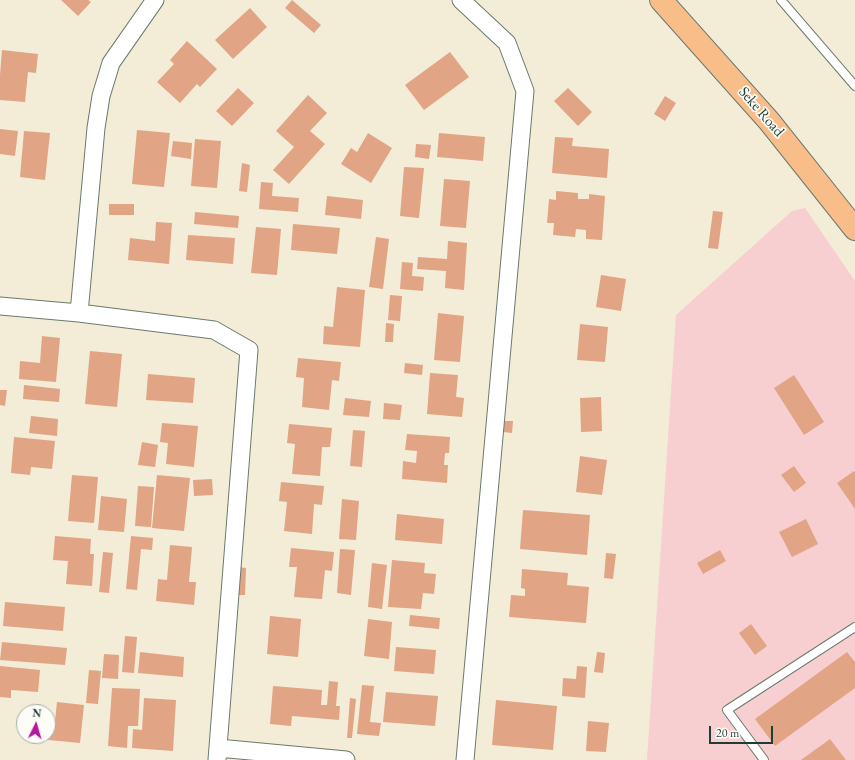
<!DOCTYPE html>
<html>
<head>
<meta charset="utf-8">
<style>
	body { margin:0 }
	#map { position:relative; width:855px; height:760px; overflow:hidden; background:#f3ecd7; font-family:"EB Garamond",serif }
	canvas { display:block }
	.north { position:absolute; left:16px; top:704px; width:40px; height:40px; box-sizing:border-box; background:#fdfcf7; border:1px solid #a4b0a9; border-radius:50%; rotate:5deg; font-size:11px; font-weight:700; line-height:16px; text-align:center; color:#1f3d34 }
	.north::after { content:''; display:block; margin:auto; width:14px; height:18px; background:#b5179e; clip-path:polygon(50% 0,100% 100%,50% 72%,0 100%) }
	.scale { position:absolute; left:709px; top:726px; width:64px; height:18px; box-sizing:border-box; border:2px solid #1f3d34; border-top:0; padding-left:5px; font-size:12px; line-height:14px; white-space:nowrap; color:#1f3d34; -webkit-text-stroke:3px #fdfcf7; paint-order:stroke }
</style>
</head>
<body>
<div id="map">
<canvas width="855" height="760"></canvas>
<div class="north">N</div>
<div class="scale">20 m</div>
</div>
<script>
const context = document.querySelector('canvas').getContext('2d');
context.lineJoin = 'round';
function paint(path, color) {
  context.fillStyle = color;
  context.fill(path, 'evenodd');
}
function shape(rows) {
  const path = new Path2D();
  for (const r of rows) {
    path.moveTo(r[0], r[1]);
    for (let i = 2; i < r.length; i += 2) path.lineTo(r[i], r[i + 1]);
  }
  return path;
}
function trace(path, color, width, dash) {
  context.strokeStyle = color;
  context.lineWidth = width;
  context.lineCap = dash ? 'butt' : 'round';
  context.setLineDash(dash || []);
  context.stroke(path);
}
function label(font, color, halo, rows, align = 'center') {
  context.font = font + ' "EB Garamond",serif';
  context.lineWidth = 3.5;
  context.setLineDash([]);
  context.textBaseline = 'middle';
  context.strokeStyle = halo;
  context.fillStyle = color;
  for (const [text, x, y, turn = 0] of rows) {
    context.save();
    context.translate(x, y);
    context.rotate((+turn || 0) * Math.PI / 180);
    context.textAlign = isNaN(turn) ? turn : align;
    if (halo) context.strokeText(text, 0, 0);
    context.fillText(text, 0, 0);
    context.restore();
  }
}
const built = shape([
	[805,208,855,281,855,760,647,760,676,315,792,211]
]);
const building = shape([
	[61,0,88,0,91,2,78,16],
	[292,0,321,25,314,33,285,8],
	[250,8,267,27,233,59,215,40],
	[187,41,217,69,200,87,197,84,180,103,157,82,174,64,170,60],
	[2,50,38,54,36,73,28,72,25,102,0,100,0,75],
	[450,52,469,77,424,110,405,85],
	[238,88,254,103,232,126,216,111],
	[568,88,592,112,578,126,554,101],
	[308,95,327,113,310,131,325,144,289,184,273,170,294,147,276,131],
	[665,96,676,103,665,121,654,114],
	[0,129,18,131,15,156,0,154],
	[137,130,170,133,164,187,132,184],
	[24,131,50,133,45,180,20,177],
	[368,133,392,148,371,183,341,164,351,148,357,152],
	[439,133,485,137,483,161,437,157],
	[555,137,573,138,572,146,609,149,607,178,552,173],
	[195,139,221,141,217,188,191,186],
	[173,141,192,143,191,159,171,156],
	[416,144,431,145,429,159,415,157],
	[242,163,250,165,247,192,239,191],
	[404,167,424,168,419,218,400,216],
	[444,179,470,181,466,228,440,226],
	[261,182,273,183,272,196,299,198,298,212,259,209],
	[556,191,578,193,578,199,589,199,589,194,605,196,602,240,586,239,586,230,576,229,575,237,553,235,554,223,547,223,549,199,556,200],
	[327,196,363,200,361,219,325,215],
	[109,204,134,204,134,215,109,215],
	[713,211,723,212,718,249,708,248],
	[195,212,239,216,238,228,194,224],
	[156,222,172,223,169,264,128,260,130,238,155,241],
	[293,224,340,228,337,254,291,250],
	[256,227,281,229,277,275,251,273],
	[188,235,235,238,233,264,186,260],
	[376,237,389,239,383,289,369,287],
	[448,241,467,243,464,290,445,288,446,271,417,269,418,257,447,259],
	[402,262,413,263,412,276,424,277,423,291,400,289],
	[601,275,626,279,621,311,596,307],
	[337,287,365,290,360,347,323,344,324,326,333,327],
	[390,295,402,296,400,321,388,320],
	[438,313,464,316,460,362,434,360],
	[386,323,394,324,393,342,385,342],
	[580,324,608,327,605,362,577,360],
	[42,336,60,338,56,382,19,379,20,361,40,363],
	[90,351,122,354,117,407,85,404],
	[298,358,341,362,339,381,332,380,329,410,302,407,304,378,296,377],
	[405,363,423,365,422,375,404,373],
	[430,373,458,375,456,397,464,398,462,417,427,414],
	[148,374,195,378,193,403,146,400],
	[794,375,824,422,804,435,774,388],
	[24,385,60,389,59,402,23,399],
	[0,390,7,390,5,406,0,405],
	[601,397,602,431,581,432,580,398],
	[345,398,371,401,369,417,343,415],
	[384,403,402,405,400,420,383,419],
	[31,416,58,419,57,436,29,433],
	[504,421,513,421,512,433,503,432],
	[162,423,198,426,194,467,166,464,168,443,160,442],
	[289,424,332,428,330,447,322,447,320,476,292,474,295,444,287,443],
	[353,430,365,431,362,467,350,466],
	[407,434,450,437,449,453,445,453,444,465,448,465,447,483,402,479,403,461,416,463,417,451,405,450],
	[14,437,55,441,52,469,31,467,30,475,11,473],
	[142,442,158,445,155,467,138,465],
	[580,456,607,460,602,495,576,492],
	[794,466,806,483,794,492,781,475],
	[854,471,855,472,855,509,837,483],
	[72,475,98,477,94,523,68,521],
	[157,475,190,478,184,531,152,528],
	[212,479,213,495,194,496,193,480],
	[281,482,324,486,322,505,314,504,312,534,284,531,287,502,279,501],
	[138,486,154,487,151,527,135,526],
	[101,496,127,499,124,532,98,530],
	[342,499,359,501,356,540,339,539],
	[523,510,590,515,587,555,520,549],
	[397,514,444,519,442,544,395,540],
	[806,519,818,544,792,557,779,532],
	[55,536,91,539,90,554,94,554,92,586,66,584,68,561,53,560],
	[131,536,153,538,152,550,141,549,137,590,126,589],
	[170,545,192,547,189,582,196,582,194,605,156,601,158,579,167,580],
	[291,548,334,552,332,571,325,570,322,599,294,597,297,567,289,567],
	[340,549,355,550,351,595,337,593],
	[720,550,726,561,703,574,697,563],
	[103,552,113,553,109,593,99,592],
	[606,553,616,554,613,579,604,578],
	[392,560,425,563,424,573,436,574,434,594,423,593,421,609,388,607],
	[372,563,387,565,382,609,368,607],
	[238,567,246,568,245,595,237,595],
	[522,569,568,573,567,585,589,587,586,623,509,617,511,595,525,596,525,589,521,588],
	[5,602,65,607,63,631,3,626],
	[410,615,440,618,439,629,409,626],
	[270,616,301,619,298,657,267,654],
	[368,619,392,622,389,659,364,656],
	[751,624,767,646,755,655,739,633],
	[125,636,137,637,134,673,122,672],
	[2,642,67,648,65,665,0,660],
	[396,647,436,650,434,674,394,671],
	[140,652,184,657,183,677,138,673],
	[597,652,605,653,603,673,594,672],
	[847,652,855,662,855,688,775,746,755,719],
	[104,654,119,655,118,679,102,678],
	[0,666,40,670,38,692,11,690,11,698,0,697],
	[577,666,587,667,585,698,562,696,563,678,576,679],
	[89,670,101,671,98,704,86,703],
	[329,681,338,682,336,706,340,706,339,720,292,716,291,726,270,724,273,686,322,690,321,705,327,705],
	[362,685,374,686,370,722,381,723,379,736,357,734],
	[112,688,140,689,138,726,128,726,127,748,108,746],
	[386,692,438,696,435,726,383,722],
	[144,698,176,700,173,751,132,748,133,729,142,730],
	[350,698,356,699,352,738,347,738],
	[496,700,557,706,553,750,492,745],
	[57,702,84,705,80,743,38,739,38,736,48,736,48,721,55,721],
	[588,721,609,723,606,752,586,751],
	[830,739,846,760,801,760]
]);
const service = shape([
	[781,0,855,86],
	[764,760,727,710,855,627]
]);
const minor = shape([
	[461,0,507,43,525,91,465,760],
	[0,306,79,313,214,330,249,350,217,760],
	[79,313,96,128,101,96,111,63,155,0],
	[218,748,346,760]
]);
const primary = shape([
	[661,0,769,121,855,229]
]);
const streetNames = [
	["Seke Road",761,112,49]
];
paint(built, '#f7cfd1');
paint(building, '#e1a485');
trace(service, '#697a6d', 10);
trace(minor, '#697a6d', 19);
trace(primary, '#697a6d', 24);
trace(service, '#fff', 8);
trace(minor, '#fff', 17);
trace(primary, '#f9bd89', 22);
label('15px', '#1f3d34', '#fdfcf7', streetNames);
</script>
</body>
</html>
